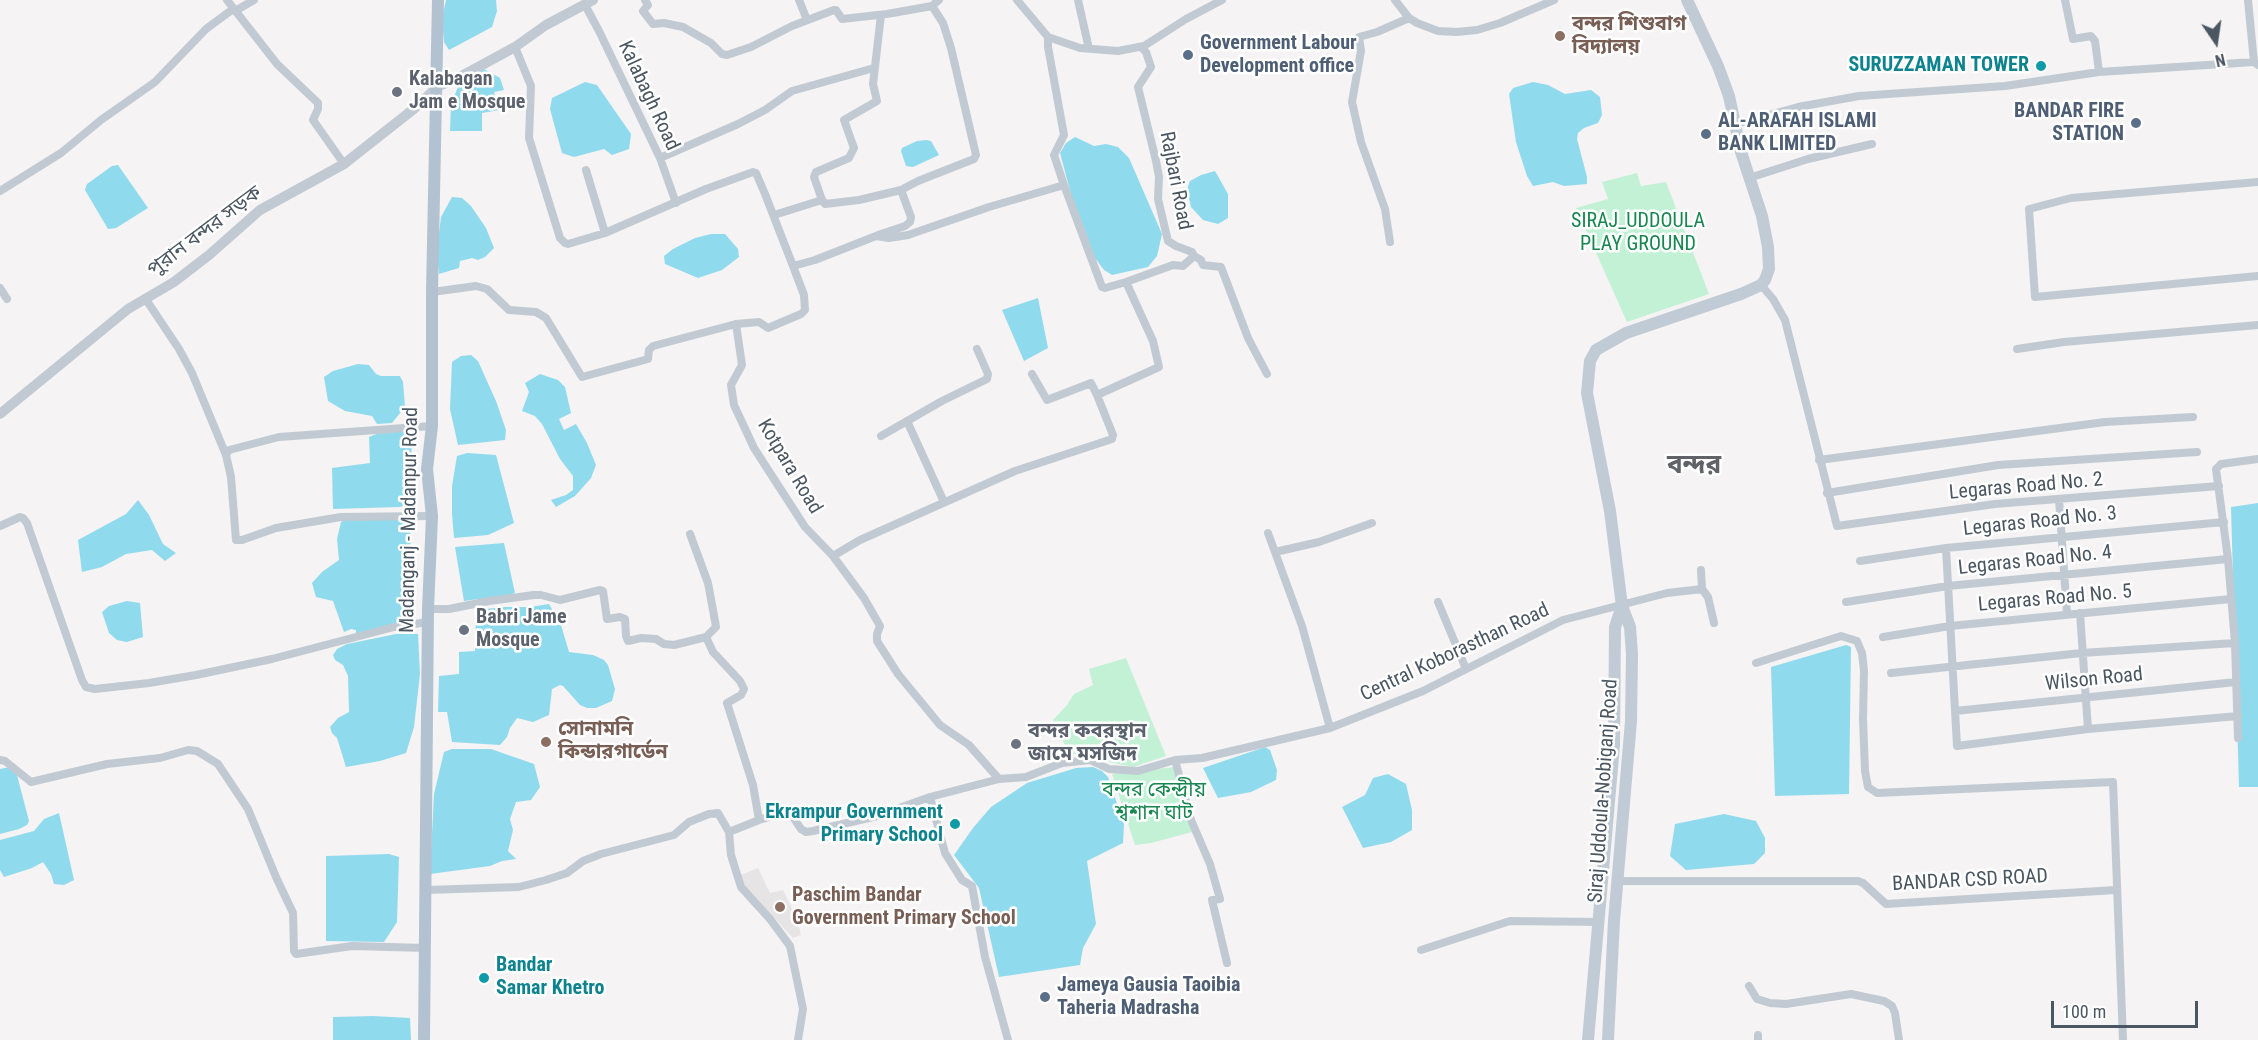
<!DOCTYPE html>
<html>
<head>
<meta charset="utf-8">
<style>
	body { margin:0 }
	#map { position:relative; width:2258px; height:1040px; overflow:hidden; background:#f5f3f3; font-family:"Roboto Condensed",sans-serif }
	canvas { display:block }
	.north { position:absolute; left:2186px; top:12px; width:60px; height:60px; -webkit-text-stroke:4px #fff; paint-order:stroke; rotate:167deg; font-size:16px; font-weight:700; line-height:24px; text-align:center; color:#4a5661 }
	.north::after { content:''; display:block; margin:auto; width:21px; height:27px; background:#4a5661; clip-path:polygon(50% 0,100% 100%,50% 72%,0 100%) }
	.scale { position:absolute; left:2051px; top:1001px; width:147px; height:27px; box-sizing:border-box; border:3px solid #4a5661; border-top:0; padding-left:8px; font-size:18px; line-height:21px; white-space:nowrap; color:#4a5661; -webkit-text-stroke:4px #fff; paint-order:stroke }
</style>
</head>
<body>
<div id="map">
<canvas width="2258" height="1040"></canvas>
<div class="north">N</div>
<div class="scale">100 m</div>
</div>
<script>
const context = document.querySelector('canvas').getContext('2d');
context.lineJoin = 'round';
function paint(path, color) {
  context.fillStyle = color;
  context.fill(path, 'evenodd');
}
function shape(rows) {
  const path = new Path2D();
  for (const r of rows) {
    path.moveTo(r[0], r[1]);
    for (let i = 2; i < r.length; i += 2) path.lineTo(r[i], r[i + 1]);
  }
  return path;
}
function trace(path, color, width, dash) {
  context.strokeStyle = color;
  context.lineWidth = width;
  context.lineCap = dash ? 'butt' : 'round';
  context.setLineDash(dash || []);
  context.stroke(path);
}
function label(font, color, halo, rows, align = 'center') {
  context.font = font + ' "Roboto Condensed","Noto Sans Bengali",sans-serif';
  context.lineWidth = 5;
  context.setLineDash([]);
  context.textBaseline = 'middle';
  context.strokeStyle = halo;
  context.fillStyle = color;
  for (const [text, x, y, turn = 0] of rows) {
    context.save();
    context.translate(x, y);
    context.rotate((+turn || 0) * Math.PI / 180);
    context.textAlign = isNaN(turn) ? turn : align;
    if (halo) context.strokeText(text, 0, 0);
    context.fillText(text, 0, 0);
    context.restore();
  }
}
const education = shape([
	[758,868,770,893,783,890,797,919,801,935,793,938,746,887,739,876]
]);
const green = shape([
	[1637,173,1641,186,1666,182,1709,294,1627,322,1576,208,1608,199,1602,182],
	[1126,658,1166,756,1133,767,1113,763,1091,754,1069,754,1053,720,1067,705,1074,694,1093,685,1089,669],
	[1175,767,1192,832,1151,843,1135,845,1112,774]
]);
const water = shape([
	[446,0,496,0,497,11,492,27,449,50,444,42,442,18],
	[484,69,500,78,504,90,494,92,499,110,482,113,482,131,450,131,451,104,458,87],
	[585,82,597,85,631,134,629,149,612,155,604,149,574,157,562,153,550,109,552,98],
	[1533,82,1548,85,1565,94,1591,90,1600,97,1602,115,1598,123,1584,128,1578,133,1577,139,1587,177,1587,184,1564,186,1553,182,1533,186,1527,176,1516,142,1509,94,1513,88],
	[1075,137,1094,146,1106,144,1118,147,1129,158,1162,234,1157,256,1148,267,1112,275,1104,270,1095,258,1071,194,1060,153,1066,143],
	[926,140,931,141,939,155,913,167,906,166,901,151,902,148,917,141],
	[118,165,148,208,116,228,108,229,85,190,87,184,112,166],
	[1215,171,1228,194,1228,218,1218,224,1203,220,1191,207,1187,189,1190,181,1201,175],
	[452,197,462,198,471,206,486,228,494,248,485,257,478,260,472,258,460,261,459,268,439,274,437,251,441,217],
	[711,234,725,234,738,249,739,257,722,270,698,278,665,264,664,256,673,249,695,238],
	[1038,298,1048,348,1024,361,1002,310],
	[471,355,478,361,496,401,506,430,505,440,458,445,450,409,452,362,461,356],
	[358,364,369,365,376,374,381,376,400,376,403,382,405,407,392,423,377,424,372,416,345,411,328,401,324,377,333,371],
	[540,374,558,380,565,387,571,413,559,419,564,430,576,424,587,443,596,465,591,478,575,496,556,507,551,500,566,495,573,490,573,476,560,459,542,424,535,416,522,411,529,392,525,383],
	[412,429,411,480,415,501,400,507,333,509,332,468,370,463,369,437,386,430],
	[467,453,496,455,514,523,488,535,454,538,452,514,452,486,457,456],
	[138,500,149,515,163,544,176,553,165,561,152,550,126,554,102,567,82,572,78,540,126,514],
	[2258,503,2258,787,2239,787,2231,507],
	[349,517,404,519,409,523,411,538,410,550,403,560,411,572,410,594,412,601,409,606,410,619,356,634,356,630,351,629,344,632,333,601,316,597,312,583,322,572,339,560,337,539,341,522],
	[504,543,515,593,509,595,464,601,455,547],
	[127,601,140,603,143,637,127,642,117,640,109,633,102,612,109,606],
	[549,604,561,625,569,652,593,655,604,660,608,665,615,689,612,701,596,708,587,708,580,705,563,686,560,685,552,689,549,715,533,722,517,718,510,728,507,737,500,745,452,742,447,712,438,712,439,676,459,674,459,652,475,651,476,610,504,607,530,607],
	[401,633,418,634,420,674,414,727,406,753,380,761,346,767,337,738,332,733,330,727,338,718,349,712,348,676,343,665,335,660,333,655,337,649,347,644],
	[1846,645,1851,647,1849,794,1775,796,1771,667],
	[1265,747,1270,750,1277,770,1276,780,1251,792,1218,798,1203,768],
	[452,749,491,749,534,764,540,787,531,800,516,802,510,819,513,830,508,851,516,859,502,861,490,866,430,874,434,794,444,752],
	[10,767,17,775,29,821,27,825,19,829,0,834,0,769],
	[1093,767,1102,771,1108,777,1124,824,1123,843,1087,861,1096,924,1083,948,1080,965,999,977,979,888,954,855,973,828,991,807,1027,783,1076,768],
	[1388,774,1406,784,1412,810,1412,830,1391,842,1363,848,1342,807,1365,795,1373,778],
	[59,813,74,880,64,885,54,884,51,874,43,862,32,868,4,877,0,870,0,840,34,831,44,819],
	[1724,814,1756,821,1765,838,1765,853,1754,864,1686,870,1670,856,1675,824],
	[389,854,399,857,397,922,384,942,326,941,326,856],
	[373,1016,410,1018,411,1040,333,1040,333,1017]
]);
const minor = shape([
	[227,0,277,64,318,103,318,109,313,120,344,164],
	[645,0,648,5,643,11,653,24,664,23,683,27,711,43,722,54,727,55,751,47,792,26,834,10,836,10,842,19,887,14,932,6,939,0],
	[799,0,807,20],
	[1017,0,1048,37,1080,48,1118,51,1144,46,1186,19,1222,0],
	[1078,0,1089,49],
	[1395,0,1409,18,1417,23,1438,31,1456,32,1477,30,1500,23,1554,0],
	[2065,0,2073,39,2091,36,2095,41,2099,72],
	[2248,0,2254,62],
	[585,5,599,31,660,158,676,203],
	[235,11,254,0],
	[881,15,873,84,877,101,844,120,854,148,849,158,816,172,814,177,822,200,825,204,859,200,901,190],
	[515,47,531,86,529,138,560,238,565,243,568,244,605,233,706,189,753,172,756,173,765,194,793,266,815,260,876,236,889,238,908,235,989,207,1064,185,1054,155,1064,135,1048,47,1048,37],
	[1736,124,1798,107,1859,96,2005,86,2099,72,2254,62,2258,65],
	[660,158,738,124,765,110,792,91,874,68],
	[586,170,605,233],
	[1749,178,1808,159,1872,144],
	[2258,182,2071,198,2029,209,2035,297,2258,276],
	[1064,185,1102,287,1105,288,1126,282],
	[0,191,61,153,101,120,155,82,206,29,233,9],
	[774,215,822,200],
	[878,235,905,226,910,222,911,217,901,190,918,181,974,159,976,155,951,48,943,23,932,6],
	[1390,242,1385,209,1361,142,1352,102,1361,51,1359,37,1377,32,1409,18],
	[1194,256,1201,260,1203,265,1221,267,1248,338,1267,374],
	[1761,285,1773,299,1785,320,1837,526,1995,504,2219,486],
	[0,288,7,299],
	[432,292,476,286,487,289,509,310,536,312,546,318,582,377,648,359,649,350,653,346,736,324,742,365,731,385,734,405,754,448,805,527,833,556,864,598,880,626,877,634,877,641,898,674,940,725,969,745,999,779],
	[145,298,179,349,192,373,226,455,231,477,236,540,242,540,276,528,341,517,432,516],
	[736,324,759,322,768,328,801,314,805,310,804,295,793,266],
	[2017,349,2064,342,2258,325],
	[1032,374,1047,400,1091,383,1097,395,1159,367,1153,341,1126,282,1173,265,1183,266,1194,256,1192,252,1176,246,1168,241,1158,199,1159,177,1156,161,1138,87,1151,67,1146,52,1141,47],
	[907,421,944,502],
	[881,436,942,401,987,379,988,374,977,349],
	[226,455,229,450,279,437,432,426],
	[1819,460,2105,422,2193,417],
	[1827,493,1998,465,2197,452],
	[2059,499,2067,614],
	[0,526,20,517,23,518,27,523,82,680,86,687,95,689,149,683,196,675,272,659,394,627,428,622],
	[1268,533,1302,626,1330,728],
	[690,534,708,583,715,621,716,627,706,637],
	[1946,548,1957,746,2088,729,2238,716],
	[1275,552,1319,542,1372,523],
	[833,556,860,540,1015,471,1112,439,1113,435,1097,395],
	[1860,561,1946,548,2224,522],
	[1701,570,1702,589],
	[1438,602,1466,669],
	[1846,602,1948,586,2228,559],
	[428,609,449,609,489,601,534,595,541,595,560,600,600,590,603,591,607,619,620,617,625,619,626,636,628,641,641,638,656,639,664,644,674,645,706,637,713,652,740,681,744,689,741,695,727,703,753,785,759,820],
	[2080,613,2088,729],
	[1883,637,1950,626,2231,599],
	[1756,663,1841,636,1857,641,1862,653,1864,671,1863,719,1865,771,1868,787,1877,793,2113,782,2123,1040],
	[1891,673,2082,653,2235,643],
	[1955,711,2236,682],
	[2238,738,2235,643,2228,559,2216,469,2221,464,2258,459],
	[0,760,5,761,31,782,107,764,160,758,188,750,197,751,218,764,248,809,276,877,293,913,294,951,296,954,352,946,426,948],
	[1175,760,1191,820,1210,864,1220,899,1212,900,1227,963],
	[930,797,945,853,962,880,972,886,985,957,1008,1040],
	[729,832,731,855,741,887,770,919,790,946,803,1009,798,1040],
	[1617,881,1858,881,1863,883,1886,904,2116,890],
	[426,890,519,887,546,880,567,873,583,861,601,854,674,835,689,822,709,814,718,813,729,832,759,820,786,812,791,814,801,829,806,832,813,831,877,816,930,797,999,779,1026,777,1062,763,1090,760,1109,769,1138,771,1175,760,1202,758,1330,728,1423,691,1563,620,1667,593,1702,589,1708,597,1714,623],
	[1421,950,1510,921,1599,922],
	[1749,986,1757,999,1770,1003,1786,1004,1851,994,1884,1001,1892,1006,1895,1013,1899,1040],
	[1758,1040,1758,1035]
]);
const tertiary = shape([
	[0,414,128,309,174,282,209,255,260,210,344,164,415,108,437,87,458,78,515,47,546,25,593,0]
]);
const secondary = shape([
	[1588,1040,1614,745,1615,627,1622,606],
	[1608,1040,1614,921,1631,721,1632,654,1630,627,1622,606,1610,511,1587,393,1590,361,1596,350,1626,333,1741,294,1761,285,1765,280,1769,269,1768,247,1762,216,1741,152,1729,96,1718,66,1687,0]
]);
const primary = shape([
	[424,1040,428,609,432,516,427,469,432,426,432,292,438,0]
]);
const markers = [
	[1560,36,6,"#8d6e63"],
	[1188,55,6,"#5c6f8a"],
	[2041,66,6,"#0f9aa8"],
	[397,92,6,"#6b7280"],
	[2136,123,6,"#5c6f8a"],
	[1706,134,6,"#5c6f8a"],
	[464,630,6,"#6b7280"],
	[546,742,6,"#8d6e63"],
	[1016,744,6,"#6b7280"],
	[955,824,6,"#0f9aa8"],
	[780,907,6,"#8d6e63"],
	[484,978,6,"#0f9aa8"],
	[1045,997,6,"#5c6f8a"]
];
const educationNames = [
	["বন্দর শিশুবাগ",1572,25],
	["বিদ্যালয়",1572,48],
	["সোনামনি",558,730],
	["কিন্ডারগার্ডেন",558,753],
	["Paschim Bandar",792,896],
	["Government Primary School",792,919]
];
const serviceNames = [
	["Government Labour",1200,44],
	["Development office",1200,67],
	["BANDAR FIRE",2124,112,"right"],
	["STATION",2124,135,"right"],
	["AL-ARAFAH ISLAMI",1718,122],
	["BANK LIMITED",1718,145],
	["Jameya Gausia Taoibia",1057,986],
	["Taheria Madrasha",1057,1009]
];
const cultureNames = [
	["SURUZZAMAN TOWER",2029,66],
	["Ekrampur Government",943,813],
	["Primary School",943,836],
	["Bandar",496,966,"left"],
	["Samar Khetro",496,989,"left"]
];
const worshipNames = [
	["Kalabagan",409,80],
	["Jam e Mosque",409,103],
	["Babri Jame",476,618],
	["Mosque",476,641],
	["বন্দর কবরস্থান",1028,732],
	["জামে মসজিদ",1028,755]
];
const streetNames = [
	["Kalabagh Road",648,96,65],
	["Rajbari Road",1175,181,79],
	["পুরান বন্দর সড়ক",205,232,-37],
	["Kotpara Road",789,467,59],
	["Legaras Road No. 2",2026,487,-5],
	["Madanganj - Madanpur Road",410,520,-89],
	["Legaras Road No. 3",2040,522,-6],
	["Legaras Road No. 4",2035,561,-6],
	["Legaras Road No. 5",2055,599,-5],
	["Central Koborasthan Road",1455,653,-25],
	["Wilson Road",2094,680,-6],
	["Siraj Uddoula-Nobiganj Road",1604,791,-86],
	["BANDAR CSD ROAD",1970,881,-3]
];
const parkNames = [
	["SIRAJ_UDDOULA",1638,222],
	["PLAY GROUND",1638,245],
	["বন্দর কেন্দ্রীয়",1154,791],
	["শ্বশান ঘাট",1154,814]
];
const districtNames = [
	["বন্দর",1694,466]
];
paint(education, '#e6e4e5');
paint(green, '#c3f1d5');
paint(water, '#90daee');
trace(minor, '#c1cad2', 8);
trace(tertiary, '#c1cad2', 10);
trace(secondary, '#c1cbd6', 12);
trace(primary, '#b3c2d1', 12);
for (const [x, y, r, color] of markers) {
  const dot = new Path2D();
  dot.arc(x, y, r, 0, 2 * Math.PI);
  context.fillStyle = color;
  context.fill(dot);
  trace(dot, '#fff', 2);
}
label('bold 20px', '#785e54', '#fff', educationNames, 'left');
label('bold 20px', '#4e5e75', '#fff', serviceNames, 'left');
label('bold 20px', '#0d838f', '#fff', cultureNames, 'right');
label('bold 20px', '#5b616d', '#fff', worshipNames, 'left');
label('20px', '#4a5661', '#fff', streetNames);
label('20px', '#17864f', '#fff', parkNames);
label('bold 26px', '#5f6368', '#fff', districtNames);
</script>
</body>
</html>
